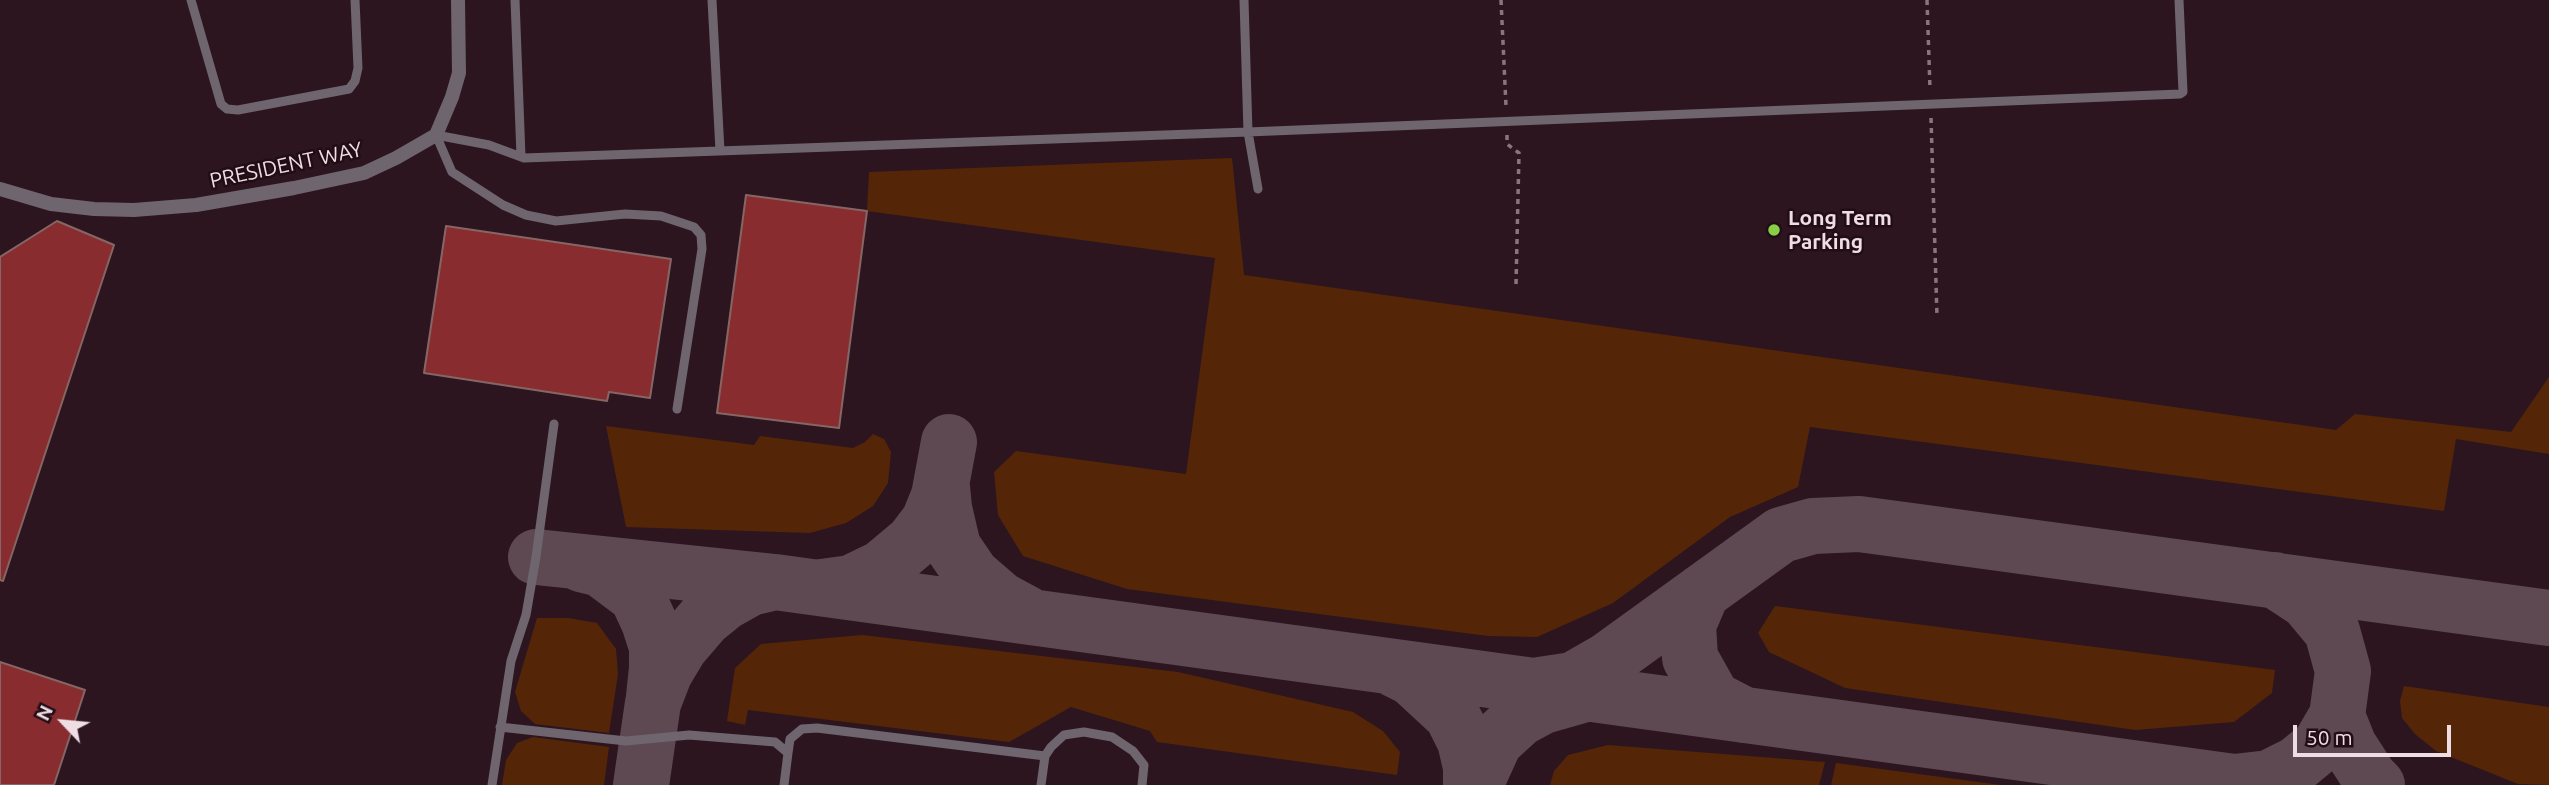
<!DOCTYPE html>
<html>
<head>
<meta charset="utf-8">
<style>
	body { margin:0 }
	#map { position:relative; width:2549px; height:785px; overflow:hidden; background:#2c151f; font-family:Ubuntu,sans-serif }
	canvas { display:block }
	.north { position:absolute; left:28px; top:687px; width:70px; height:70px; -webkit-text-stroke:5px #220c15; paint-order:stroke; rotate:296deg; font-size:19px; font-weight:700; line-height:28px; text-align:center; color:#eedde3 }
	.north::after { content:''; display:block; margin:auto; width:24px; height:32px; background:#eedde3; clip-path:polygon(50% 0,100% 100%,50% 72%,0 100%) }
	.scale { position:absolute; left:2293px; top:725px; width:158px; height:32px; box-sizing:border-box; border:4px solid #eedde3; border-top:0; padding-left:9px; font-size:21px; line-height:24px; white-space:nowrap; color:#eedde3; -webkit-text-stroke:5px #220c15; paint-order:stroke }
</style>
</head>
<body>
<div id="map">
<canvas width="2549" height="785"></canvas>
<div class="north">N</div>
<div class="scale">50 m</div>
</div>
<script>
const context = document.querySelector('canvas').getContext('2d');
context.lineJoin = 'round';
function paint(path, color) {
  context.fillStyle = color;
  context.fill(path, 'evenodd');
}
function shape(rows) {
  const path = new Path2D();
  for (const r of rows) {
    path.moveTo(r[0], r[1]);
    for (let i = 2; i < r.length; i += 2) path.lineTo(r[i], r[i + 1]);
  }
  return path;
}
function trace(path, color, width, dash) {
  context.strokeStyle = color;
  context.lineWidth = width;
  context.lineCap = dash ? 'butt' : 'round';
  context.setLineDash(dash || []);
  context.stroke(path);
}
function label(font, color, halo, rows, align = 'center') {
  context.font = font + ' Ubuntu,sans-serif';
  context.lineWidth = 5;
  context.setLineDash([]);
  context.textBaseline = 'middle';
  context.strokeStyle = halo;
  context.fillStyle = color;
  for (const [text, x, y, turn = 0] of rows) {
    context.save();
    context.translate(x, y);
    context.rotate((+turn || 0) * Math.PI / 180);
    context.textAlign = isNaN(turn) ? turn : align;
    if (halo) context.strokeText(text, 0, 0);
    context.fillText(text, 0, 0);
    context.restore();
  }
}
const green = shape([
	[1232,158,1244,275,2336,430,2355,414,2511,432,2549,377,2549,454,2456,439,2444,511,1810,427,1798,487,1730,517,1613,603,1537,637,1488,636,1127,589,1023,556,998,515,994,472,1016,451,1186,474,1215,258,867,211,869,172],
	[606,426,754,445,760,436,853,448,865,442,873,434,884,439,891,452,888,483,873,506,846,523,810,533,626,527],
	[1775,606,2275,670,2272,693,2234,722,2135,730,1845,688,1769,652,1758,633],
	[537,618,568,618,597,623,616,649,618,674,609,733,535,724,521,711,515,692],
	[862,635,1178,672,1353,712,1383,731,1400,752,1397,775,1157,742,1150,731,1071,707,1009,742,748,710,745,725,727,721,735,668,761,644],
	[2404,686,2549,707,2549,785,2518,784,2436,751,2415,734,2402,718,2400,701],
	[533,737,609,747,604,785,502,785,506,760,517,743],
	[1608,745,1825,762,1819,785,1550,785,1554,771,1568,755],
	[1836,763,2001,785,1831,785]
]);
const taxiway = shape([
	[942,487,944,508,953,547,972,575,1001,600,1027,614],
	[536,557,775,582,2256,785],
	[581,564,601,569,637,596,649,622,657,647,657,668,654,697],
	[822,587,851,583,882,568,913,542,929,521,939,496,949,442],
	[1702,592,1688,625,1690,658,1713,699,1744,715],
	[1394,669,1412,678,1452,715,1465,741,1471,767,1471,785],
	[1540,685,1573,680,1608,660,1781,535,1813,526,1859,524,1926,533,2549,618],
	[2337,716,2349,746,2369,777,2377,785],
	[2235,782,2269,778,2297,764,2320,745,2337,716,2343,671,2332,631,2307,601,2275,580],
	[641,785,653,703,665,672,680,647,704,619,725,602,750,588,775,582],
	[1475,785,1495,741,1519,719,1543,706,1585,694]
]);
const building = shape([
	[746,195,867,211,839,428,717,413,746,195],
	[57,221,114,245,3,581,0,580,0,257,57,221],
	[446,226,671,259,650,398,609,392,607,401,424,373,446,226],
	[0,662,85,690,54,785,0,785,0,662]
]);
const path = shape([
	[1501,0,1506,106],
	[1927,0,1930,89],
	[1931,118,1937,316],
	[1507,135,1507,144,1519,153,1516,285]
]);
const service = shape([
	[191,0,221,104,227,109,238,110,349,89,355,81,358,68,355,0],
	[515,0,521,156],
	[712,0,720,151],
	[1244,0,1248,132,1258,189],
	[436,135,489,145,524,158,1248,132,2180,94,2183,92,2179,0],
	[436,135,452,172,503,205,526,215,556,221,625,214,661,216,694,227,701,235,702,249,677,409],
	[500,727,626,741,689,735,775,742,788,753,784,785],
	[788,753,790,739,802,729,817,728,1045,756],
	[492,785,511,661,526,615,536,557,554,424],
	[1041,785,1045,756,1051,747,1064,735,1084,732,1112,737,1133,751,1144,765,1142,785]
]);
const minor = shape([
	[0,189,51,204,94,209,134,210,196,205,294,188,364,173,396,158,436,135,452,97,459,73,458,0]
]);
const markers = [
	[1774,230,7,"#89ce48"]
];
const streetNames = [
	["PRESIDENT WAY",286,165,-12]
];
const poiNames = [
	["Long Term",1788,218],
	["Parking",1788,242]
];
paint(green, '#542607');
trace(taxiway, '#5e4952', 56);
paint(building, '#882c30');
trace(building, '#856665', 2);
trace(path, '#89757d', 3.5, [5, 5]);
trace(service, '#6e656e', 9);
trace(minor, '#6e656e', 14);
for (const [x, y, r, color] of markers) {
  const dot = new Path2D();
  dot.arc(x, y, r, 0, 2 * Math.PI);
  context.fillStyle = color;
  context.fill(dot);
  trace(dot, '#220c15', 2.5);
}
label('21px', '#eedde3', '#220c15', streetNames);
label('bold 21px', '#eedde3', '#220c15', poiNames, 'left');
</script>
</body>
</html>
